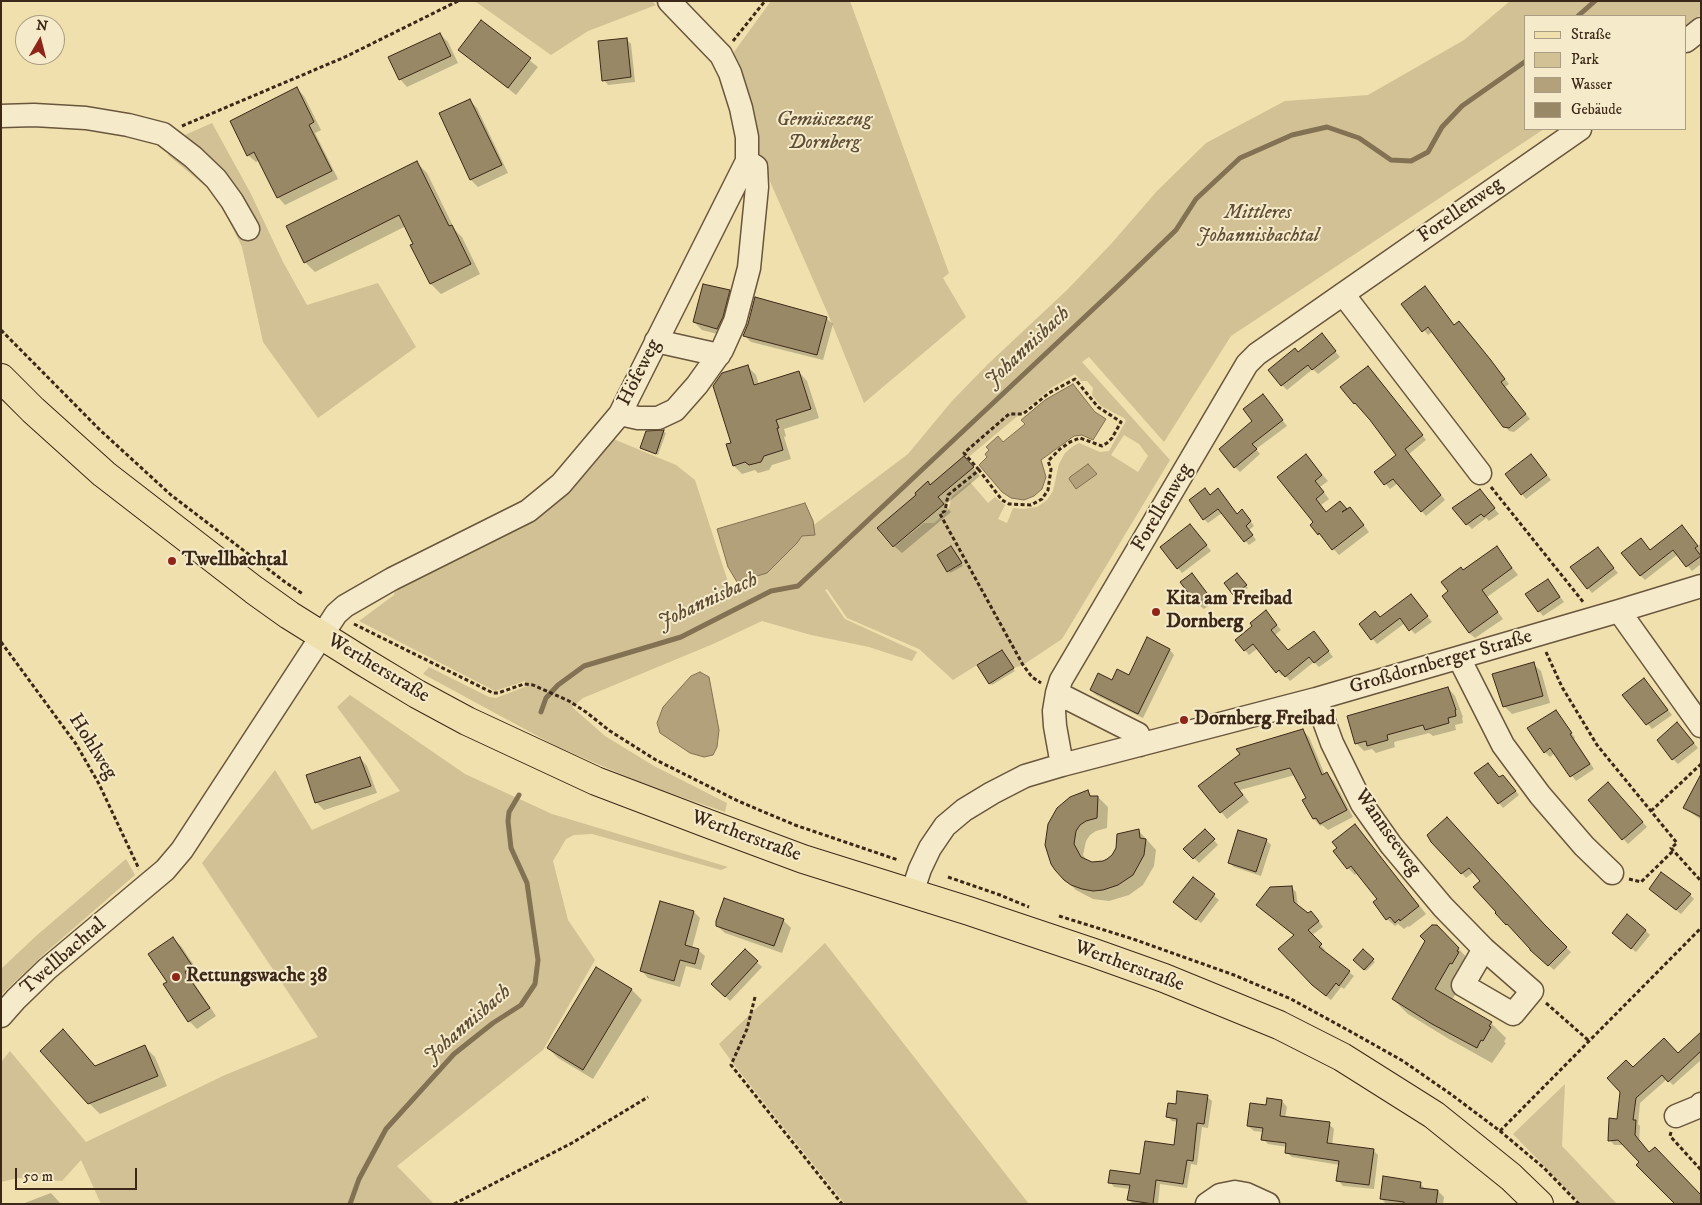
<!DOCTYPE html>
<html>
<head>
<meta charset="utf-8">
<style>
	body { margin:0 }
	#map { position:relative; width:1702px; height:1205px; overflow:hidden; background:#efe0ad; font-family:"IM FELL DW Pica",serif }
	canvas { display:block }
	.frame { position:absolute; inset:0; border:2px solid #3c2818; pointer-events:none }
	.legend { position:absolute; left:1524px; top:15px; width:162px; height:115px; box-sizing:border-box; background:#f5ebca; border:1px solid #ab9d83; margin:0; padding:6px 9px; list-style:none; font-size:15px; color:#3c2818 }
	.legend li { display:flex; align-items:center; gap:10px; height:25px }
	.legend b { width:25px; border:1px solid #ab9d83 }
	.north { position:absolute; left:15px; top:15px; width:50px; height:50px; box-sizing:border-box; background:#f5ebca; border:1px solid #ab9d83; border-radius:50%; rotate:8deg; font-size:14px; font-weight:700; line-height:20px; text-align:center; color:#3c2818 }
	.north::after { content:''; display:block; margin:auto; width:18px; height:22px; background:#8f2418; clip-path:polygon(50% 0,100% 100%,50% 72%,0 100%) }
	.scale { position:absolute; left:15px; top:1168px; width:122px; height:22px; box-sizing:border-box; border:2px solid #3c2818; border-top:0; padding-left:6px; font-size:15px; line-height:18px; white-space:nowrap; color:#3c2818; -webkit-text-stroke:4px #f5ebca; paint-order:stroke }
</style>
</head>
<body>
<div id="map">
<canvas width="1702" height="1205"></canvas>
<div class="frame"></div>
<ul class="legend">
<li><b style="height:6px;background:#efe0ad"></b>Straße</li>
<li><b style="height:14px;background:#d1c194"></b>Park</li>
<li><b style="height:14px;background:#b2a17a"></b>Wasser</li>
<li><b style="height:14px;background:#998865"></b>Gebäude</li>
</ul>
<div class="north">N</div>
<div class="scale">50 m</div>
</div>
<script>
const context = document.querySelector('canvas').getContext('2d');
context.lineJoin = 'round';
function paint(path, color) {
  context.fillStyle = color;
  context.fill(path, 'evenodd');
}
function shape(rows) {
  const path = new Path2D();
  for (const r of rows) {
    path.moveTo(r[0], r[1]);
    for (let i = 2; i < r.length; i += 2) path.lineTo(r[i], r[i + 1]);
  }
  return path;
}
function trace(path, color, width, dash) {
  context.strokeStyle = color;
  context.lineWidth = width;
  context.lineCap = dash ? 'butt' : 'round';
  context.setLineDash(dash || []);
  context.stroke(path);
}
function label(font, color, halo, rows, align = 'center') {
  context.font = font + ' "IM FELL DW Pica",serif';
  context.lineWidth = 4;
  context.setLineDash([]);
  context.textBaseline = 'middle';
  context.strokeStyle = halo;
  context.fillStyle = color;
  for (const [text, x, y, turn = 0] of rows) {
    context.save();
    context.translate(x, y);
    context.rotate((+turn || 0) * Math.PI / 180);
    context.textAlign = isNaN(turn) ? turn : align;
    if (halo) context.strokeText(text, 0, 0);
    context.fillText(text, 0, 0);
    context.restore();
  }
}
const green = shape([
	[652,1,656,5,588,31,551,55,476,2],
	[771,1,850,1,949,273,943,278,966,317,864,403,828,314,758,154,734,52],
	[1510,1,1701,1,1701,14,1686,27,1686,16,1526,16,1526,129,1544,129,1231,336,1164,442,1089,357,1082,362,1170,460,1062,639,1023,665,1014,668,1001,650,953,680,919,649,847,618,827,589,825,590,845,619,917,652,912,661,869,647,811,635,762,621,713,644,583,698,572,707,605,736,654,766,727,803,725,812,646,785,556,746,423,674,429,667,489,697,496,698,527,686,525,681,495,691,359,621,394,595,395,587,532,518,611,438,676,465,695,480,730,588,908,454,952,401,988,364,1067,290,1111,244,1157,191,1206,143,1285,101,1368,95,1464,40],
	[1075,374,1081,381,1087,381,1093,388,1092,395,1101,406,1124,418,1126,421,1109,451,1100,452,1079,443,1072,447,1065,453,1059,464,1053,491,1047,500,1037,507,1023,509,1013,508,1007,523,998,519,1005,505,995,497,988,503,970,482,952,496,948,511,934,523,924,523,893,548,879,532,1051,388],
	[1124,435,1139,444,1148,456,1138,472,1111,455],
	[951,546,961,563,948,572,937,555],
	[212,123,251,194,283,262,307,305,378,283,416,347,318,418,263,342,242,247,216,195,168,155,176,139],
	[350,695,465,774,552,814,728,867,721,870,592,834,574,835,566,839,553,861,568,920,595,960,543,1050,397,1166,434,1204,101,1204,81,1160,62,1181,18,1178,1,1182,1,1062,10,1051,86,1142,225,1075,318,1037,202,863,275,770,312,830,400,791,337,707],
	[126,859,135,875,44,954,1,995,1,969,36,936],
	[825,943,1029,1204,845,1204,735,1066,719,1044],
	[1565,1084,1562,1146,1617,1204,1581,1204,1513,1134]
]);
const water = shape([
	[1073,384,1095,412,1106,419,1093,440,1082,435,1074,436,1041,460,1046,477,1042,489,1034,496,1024,500,1011,498,1002,492,979,465,987,457,985,454,989,450,986,447,998,436,1003,442,1025,424,1021,420,1045,400,1073,384],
	[1088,464,1097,474,1076,489,1069,479,1070,477,1088,464],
	[805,503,813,521,815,535,802,536,797,543,767,573,737,582,728,567,717,529,805,503],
	[700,672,709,677,719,730,717,747,713,755,704,757,690,753,660,733,657,723,663,707,691,676,700,672]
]);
const shadow = shape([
	[481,22,538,67,516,95,460,50],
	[440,34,448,42,458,63,407,87,400,79],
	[626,39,631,44,635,82,608,85,604,80],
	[297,89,304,96,321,130,315,133,338,179,285,205,278,197,260,160,256,162,248,155],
	[469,100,477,108,508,173,478,187,471,180,441,113],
	[417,163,427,173,455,230,462,237,480,274,441,294,431,284,406,226,315,272,305,262],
	[729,292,736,299,725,336,702,330,694,322],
	[1403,304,1455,326,1464,328,1509,384,1505,387,1530,419,1514,432,1509,431,1432,332,1428,335],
	[826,318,833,324,823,360,751,342,744,335],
	[1326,340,1340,357,1318,374,1313,369,1287,390,1282,385,1298,353],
	[747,366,756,375,759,385,799,372,807,381,819,418,784,429,786,436,784,437,791,459,772,465,769,470,758,473,755,470,742,474,734,466,732,444],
	[1373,372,1426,440,1409,454,1445,500,1426,516,1398,483,1390,489,1376,472,1398,456,1371,419,1355,403],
	[1267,400,1287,426,1256,449,1260,454,1240,472,1235,467,1254,421],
	[647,432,664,432,666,433,658,455,641,448],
	[1531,455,1551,480,1526,499,1522,494],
	[1306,456,1328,481,1320,487,1329,499,1321,505,1327,513,1347,510,1356,515,1369,532,1339,555,1312,525,1315,522],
	[971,465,980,476,945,505,951,512,902,553,894,546,918,495,931,486],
	[1210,496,1237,515,1246,515,1254,526,1249,530,1256,540,1249,545,1222,513,1208,523,1204,519],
	[1484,496,1499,514,1489,521,1486,518,1472,529,1467,524],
	[1195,530,1211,551,1182,573,1178,568],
	[1701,543,1701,564,1692,571,1678,554,1645,580,1640,575,1645,544,1651,551,1698,546],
	[1497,548,1518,575,1487,597,1503,619,1475,638,1469,633,1450,592,1464,572],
	[1598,549,1618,573,1592,593,1588,588],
	[953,550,963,566,950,573,938,555],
	[1239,577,1248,588,1236,596,1226,583],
	[1196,580,1214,602,1204,609,1199,605],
	[1548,580,1564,602,1543,616,1539,611],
	[1411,596,1432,622,1415,634,1405,623,1377,644,1360,624,1380,619],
	[1270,617,1281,630,1275,635,1288,652,1318,637,1333,657,1319,667,1314,662,1290,681,1284,674,1282,676,1258,648,1249,655,1245,650],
	[1148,639,1170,650,1174,655,1143,718,1096,695,1091,690,1129,676],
	[1003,653,1015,671,992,685,990,683],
	[1533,664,1541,671,1550,703,1512,714,1504,706],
	[1649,685,1672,715,1652,729,1624,695],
	[1448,688,1455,696,1463,717,1462,718,1463,723,1455,725,1456,730,1433,736,1429,733,1394,742,1395,747,1376,753,1372,749,1364,751,1356,743],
	[1560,717,1575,738,1574,739,1594,769,1576,781,1555,753,1550,757,1545,752],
	[1682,728,1698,748,1678,764,1673,759],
	[1302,730,1309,737,1325,775,1327,774,1334,781,1353,817,1328,830,1322,825,1320,826,1314,819,1308,799,1295,775,1240,790,1249,802,1227,819,1200,786],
	[360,758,367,766,377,793,324,810,317,803,308,776],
	[1476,773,1507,780,1519,795,1503,808],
	[1701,787,1701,820,1685,808],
	[1613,788,1647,827,1628,844,1590,800],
	[1088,792,1093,798,1098,797,1108,807,1107,828,1096,831,1090,835,1086,841,1083,855,1087,861,1092,863,1108,860,1138,830,1156,850,1154,866,1143,885,1129,895,1109,901,1093,899,1076,890,1056,870],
	[1355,825,1426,914,1409,927,1408,926,1404,929,1398,924,1395,926,1387,919,1379,900,1358,873,1355,875,1348,868],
	[1205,830,1218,845,1199,863,1185,849],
	[1429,835,1546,929,1571,952,1554,970,1536,954,1497,913,1482,881,1474,872,1466,878],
	[1266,840,1271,845,1261,876,1234,867,1229,862],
	[1193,878,1219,900,1201,923,1180,907],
	[1291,887,1296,892,1298,907,1308,915,1316,917,1323,927,1312,935,1325,950,1323,952,1354,976,1344,989,1341,987,1331,1000,1318,990,1280,949,1295,936,1262,909],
	[1656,894,1690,895,1694,899,1681,914],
	[694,912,700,918,692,948,698,950,705,956,701,970,686,966,680,987,648,978,642,971],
	[783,920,791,928,782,953,725,933,717,926],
	[1646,931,1650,935,1636,952,1618,938],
	[173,939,181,946,200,974,192,980,216,1016,197,1029,189,1021,168,982],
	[1452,942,1473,964,1452,1000,1491,1023,1506,1038,1504,1042,1506,1043,1492,1063,1449,1039,1408,1014,1393,999],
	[745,951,762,967,730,1001,713,984],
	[1363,951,1375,962,1366,971,1355,960],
	[597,969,632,990,642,1000,593,1079,558,1058,548,1048],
	[1701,1034,1701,1060,1673,1085,1667,1079,1640,1103,1638,1124,1640,1126,1639,1141,1641,1162,1623,1145,1614,1145,1610,1140,1618,1120,1633,1069,1678,1055],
	[145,1047,155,1057,167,1086,100,1114,89,1103,96,1067],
	[1207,1097,1212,1101,1208,1128,1202,1127,1197,1165,1191,1164,1187,1188,1160,1184,1158,1204,1133,1204,1129,1200,1130,1189,1114,1187,1110,1182,1141,1176,1175,1146,1178,1122,1172,1121,1168,1117,1177,1106],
	[1282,1101,1287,1107,1285,1118,1329,1124,1334,1129,1332,1145,1373,1150,1378,1155,1374,1189,1343,1186,1338,1180,1340,1165,1292,1157,1286,1152,1287,1147,1268,1144,1263,1139,1264,1132,1254,1131,1248,1126,1267,1106],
	[1420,1183,1426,1190,1438,1191,1444,1197,1443,1204,1386,1204,1381,1198],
	[51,1193,61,1204,22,1204]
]);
const stream = shape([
	[1578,16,1595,1],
	[541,712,546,698,558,685,584,666,681,637,771,591,798,586,1121,283,1176,230,1196,199,1240,158,1292,135,1327,127,1359,138,1391,160,1411,161,1428,152,1442,127,1462,106,1526,61],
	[350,1204,359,1179,386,1129,454,1054,493,1023,521,1005,535,984,538,960,527,883,511,848,508,821,509,812,519,795]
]);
const building = shape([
	[481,20,531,58,508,88,458,50,481,20],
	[440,33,451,56,399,80,388,57,440,33],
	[627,38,631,77,602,81,598,41,627,38],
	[297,87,314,122,309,125,332,171,277,198,254,152,247,156,230,121,297,87],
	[470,99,502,165,470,180,439,113,470,99],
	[417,161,449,226,452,225,471,264,430,284,410,245,413,244,399,215,304,263,286,226,417,161],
	[703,284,730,290,723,317,717,329,693,322,703,284],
	[1425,286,1454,325,1459,321,1490,359,1505,379,1501,382,1526,414,1509,428,1503,427,1428,327,1422,332,1401,304,1425,286],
	[755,297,827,317,817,355,743,336,748,324,755,297],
	[1322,333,1336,351,1312,370,1308,365,1281,386,1268,370,1295,348,1298,352,1322,333],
	[748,365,754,385,799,371,811,409,776,420,779,428,777,428,783,450,764,456,761,462,749,465,745,462,733,466,726,444,731,443,713,386,722,373,748,365],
	[1368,366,1423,435,1405,449,1441,495,1421,512,1393,479,1384,485,1374,472,1396,455,1370,420,1355,403,1354,404,1340,387,1368,366],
	[1263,394,1283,420,1252,444,1257,449,1234,468,1219,449,1252,421,1243,409,1263,394],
	[664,430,656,454,640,448,646,431,664,430],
	[1306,454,1322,475,1315,481,1324,492,1316,499,1326,512,1340,501,1347,509,1342,512,1350,507,1364,525,1332,550,1319,533,1318,535,1310,525,1313,522,1277,477,1306,454],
	[1531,454,1547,475,1521,495,1505,474,1531,454],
	[964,456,974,467,938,497,944,504,893,547,877,528,916,495,915,493,928,481,930,485,964,456],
	[1205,488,1210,495,1218,488,1237,514,1242,509,1251,521,1246,526,1253,535,1244,542,1218,509,1203,520,1189,500,1205,488],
	[1480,489,1495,508,1484,517,1481,514,1466,525,1452,508,1480,489],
	[1190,524,1207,545,1177,569,1160,547,1190,524],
	[1682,525,1698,546,1695,548,1701,556,1686,567,1673,550,1640,576,1621,553,1641,538,1650,550,1682,525],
	[951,546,962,563,947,572,937,555,951,546],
	[1497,546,1512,568,1482,590,1498,612,1469,633,1442,596,1448,591,1441,582,1461,567,1463,570,1497,546],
	[1598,547,1614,568,1587,589,1570,567,1598,547],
	[1192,573,1210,597,1198,606,1180,582,1192,573],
	[1237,573,1247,585,1233,595,1224,583,1237,573],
	[1548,579,1560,597,1538,612,1525,594,1548,579],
	[1411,594,1428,616,1409,631,1400,618,1371,640,1359,624,1375,611,1380,617,1411,594],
	[1266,610,1277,625,1271,630,1288,650,1314,631,1329,651,1314,663,1309,657,1285,677,1279,670,1276,673,1253,644,1244,651,1235,640,1252,626,1250,623,1266,610],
	[1147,637,1170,649,1138,714,1090,690,1098,673,1112,680,1117,669,1129,675,1147,637],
	[1002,650,1014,668,989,684,977,665,1002,650],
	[1534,662,1543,696,1503,707,1492,674,1534,662],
	[1644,678,1668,710,1646,725,1622,695,1644,678],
	[1448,687,1456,710,1455,710,1456,716,1448,718,1449,723,1425,730,1423,725,1387,735,1388,740,1367,746,1366,741,1355,744,1347,716,1448,687],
	[1556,710,1572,733,1570,734,1590,764,1570,777,1550,748,1544,753,1527,728,1556,710],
	[1677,722,1694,743,1672,760,1657,740,1677,722],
	[1303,729,1322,775,1327,772,1347,810,1320,824,1316,818,1313,819,1302,800,1306,798,1290,768,1234,783,1243,795,1220,813,1198,786,1240,754,1236,749,1303,729],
	[360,757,371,786,315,803,306,775,360,757],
	[1488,763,1499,777,1503,775,1516,791,1498,804,1474,773,1488,763],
	[1701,774,1701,817,1683,808,1701,774],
	[1608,782,1643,822,1622,840,1588,800,1608,782],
	[1088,790,1090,796,1098,796,1097,818,1086,821,1080,825,1076,831,1074,844,1081,857,1092,862,1103,861,1107,859,1112,855,1116,848,1117,834,1139,829,1140,838,1146,839,1144,855,1133,875,1118,885,1103,890,1093,891,1082,889,1071,885,1064,880,1055,870,1051,864,1045,845,1048,824,1057,808,1070,797,1088,790],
	[1447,817,1544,924,1567,947,1548,966,1530,950,1530,949,1507,924,1506,925,1495,913,1496,912,1473,887,1480,881,1469,868,1461,874,1431,842,1427,835,1447,817],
	[1355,824,1419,906,1400,921,1399,919,1395,923,1390,917,1386,920,1373,902,1377,899,1361,879,1351,866,1347,869,1333,851,1337,848,1332,842,1355,824],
	[1205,829,1215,839,1193,859,1183,849,1205,829],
	[1238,830,1267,839,1256,872,1228,863,1238,830],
	[1661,872,1691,894,1676,910,1649,889,1661,872],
	[1193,877,1215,894,1196,920,1173,902,1193,877],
	[1292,886,1294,902,1308,913,1311,911,1319,921,1308,930,1322,944,1319,947,1350,971,1339,986,1336,983,1326,996,1312,985,1278,949,1294,935,1256,905,1270,887,1292,886],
	[724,898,784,919,774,946,716,926,716,921,724,898],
	[660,901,694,911,685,945,699,949,695,964,680,960,674,981,640,971,660,901],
	[1627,914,1646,930,1631,949,1612,933,1627,914],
	[1432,925,1437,925,1459,948,1457,951,1459,952,1452,964,1450,963,1435,989,1492,1022,1489,1026,1491,1027,1483,1041,1481,1040,1477,1048,1432,1024,1392,999,1425,941,1420,936,1432,925],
	[173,937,193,967,185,972,210,1008,188,1022,163,984,167,982,148,954,173,937],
	[745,949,758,961,725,997,711,984,745,949],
	[1363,949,1374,959,1364,970,1353,960,1363,949],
	[596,967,632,989,583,1070,547,1048,596,967],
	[63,1029,95,1066,145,1045,158,1076,88,1104,40,1051,63,1029],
	[1701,1032,1701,1051,1668,1082,1662,1075,1636,1098,1633,1120,1636,1120,1635,1135,1649,1152,1655,1147,1701,1195,1701,1204,1675,1204,1636,1165,1639,1162,1618,1140,1608,1141,1609,1118,1617,1119,1620,1092,1607,1078,1626,1060,1633,1067,1664,1038,1678,1053,1701,1032],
	[1177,1091,1208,1095,1204,1124,1197,1123,1193,1161,1187,1160,1183,1184,1156,1180,1153,1204,1127,1200,1130,1185,1108,1183,1110,1170,1140,1174,1145,1141,1174,1145,1177,1119,1166,1117,1168,1103,1176,1104,1177,1091],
	[1267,1098,1282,1100,1280,1116,1330,1122,1327,1143,1374,1149,1369,1185,1336,1181,1339,1161,1285,1153,1286,1143,1261,1140,1263,1128,1247,1126,1250,1103,1266,1105,1267,1098],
	[1383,1176,1421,1182,1420,1188,1438,1190,1436,1204,1404,1204,1404,1202,1380,1199,1383,1176]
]);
const path = shape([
	[733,41,765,1],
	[182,126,345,57,458,1],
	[1,330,100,430,171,495,285,582,303,594],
	[979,470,964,453,1009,414,1023,414,1049,393,1075,379,1098,407,1121,422,1112,438,1107,443,1102,446,1080,438,1070,442,1060,449,1048,461,1051,469,1048,490,1042,499,1031,505,1009,504,1002,500,979,470,948,495,945,511,940,514,1023,665,1032,677,1041,683],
	[1491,487,1584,603],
	[354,624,493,693,498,693,524,684,533,685,569,701,586,712,610,731,656,760,738,801,795,825,898,860],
	[1,642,76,744,99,784,139,869],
	[1546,652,1562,687,1597,745,1677,843,1671,848,1701,881],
	[1651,811,1701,764],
	[948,877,1000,895,1029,907],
	[1629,879,1641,882,1673,851],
	[1059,916,1133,939,1234,975,1291,999,1355,1034,1403,1061,1452,1095,1500,1131,1544,1168,1579,1204],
	[755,997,747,1029,731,1065,842,1204],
	[1546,1003,1588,1040],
	[1500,1131,1701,928],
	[1671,1132,1670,1136,1701,1170],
	[454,1204,572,1143,648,1097]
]);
const minor = shape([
	[1686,41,1701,29],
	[1,116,34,115,86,118,128,125,163,134,193,157,216,179,232,201,248,229],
	[1343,294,1480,473],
	[656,341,719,355],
	[620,414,638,418,658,418,675,410,697,385,722,350,735,321,749,268,757,187,756,167,747,161],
	[1619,611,1701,726],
	[1459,658,1503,745,1540,795,1584,846,1612,873],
	[1057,693,1138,734,1140,745],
	[1316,699,1332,743,1362,804,1391,845,1443,907,1484,949,1532,991,1513,1014,1463,985,1484,949],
	[1062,765,1055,726,1054,711,1057,693,1061,680,1247,364,1257,354,1580,129],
	[912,893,920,869,930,848,945,826,964,810,992,793,1025,776,1062,765,1316,699,1619,611,1701,586],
	[1,1016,16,999,47,969,165,870,182,850,336,614,345,606,392,579,528,511,561,484,620,414,747,161,747,137,741,108,730,73,721,55,669,1],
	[1676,1116,1698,1107,1701,1104],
	[1207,1204,1220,1195,1235,1192,1246,1194,1268,1204]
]);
const major = shape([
	[1,378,33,410,104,474,254,590,289,615,364,662,417,694,467,721,596,781,709,824,803,859,969,911,1094,953,1164,978,1279,1025,1342,1057,1434,1115,1511,1177,1539,1204]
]);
const markers = [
	[172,561,5,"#8f2418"],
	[1156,612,5,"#8f2418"],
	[1184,720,5,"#8f2418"],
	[176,977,5,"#8f2418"]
];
const parkNames = [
	["Gemüsezeug",824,121],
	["Dornberg",824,144],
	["Mittleres",1258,214],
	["Johannisbachtal",1258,237]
];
const streetNames = [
	["Forellenweg",1461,211,-35],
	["Höfeweg",640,373,-63],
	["Forellenweg",1163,508,-59],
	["Großdornberger Straße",1441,663,-16],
	["Wertherstraße",378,669,31],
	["Hohlweg",92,747,58],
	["Wannseeweg",1387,833,55],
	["Wertherstraße",746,837,20],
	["Twellbachtal",64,957,-41],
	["Wertherstraße",1129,967,20]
];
const poiNames = [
	["Twellbachtal",182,561],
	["Kita am Freibad",1166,600],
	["Dornberg",1166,623],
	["Dornberg Freibad",1194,720],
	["Rettungswache 38",186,977]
];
const waterNames = [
	["Johannisbach",1028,348,-43],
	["Johannisbach",708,602,-25],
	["Johannisbach",468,1025,-41]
];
paint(green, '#d1c194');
paint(water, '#b2a17a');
trace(water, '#837153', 1);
paint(shadow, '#0003');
trace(stream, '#837153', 5);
paint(building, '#998865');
trace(building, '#3c2818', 1);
trace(minor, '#69563d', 25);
trace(major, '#3c2818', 30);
trace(path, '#3c2818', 3, [4, 2.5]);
trace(minor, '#f5ebca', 22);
trace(major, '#efe0ad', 28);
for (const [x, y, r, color] of markers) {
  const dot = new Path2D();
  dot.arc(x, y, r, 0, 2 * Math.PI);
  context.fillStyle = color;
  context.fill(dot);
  trace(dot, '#f5ebca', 2);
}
label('italic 20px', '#614e37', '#f5ebca', parkNames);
label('20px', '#3c2818', '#f5ebca', streetNames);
label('bold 20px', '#3c2818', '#f5ebca', poiNames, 'left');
label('italic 21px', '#5f4c35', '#f5ebca', waterNames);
</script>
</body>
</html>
